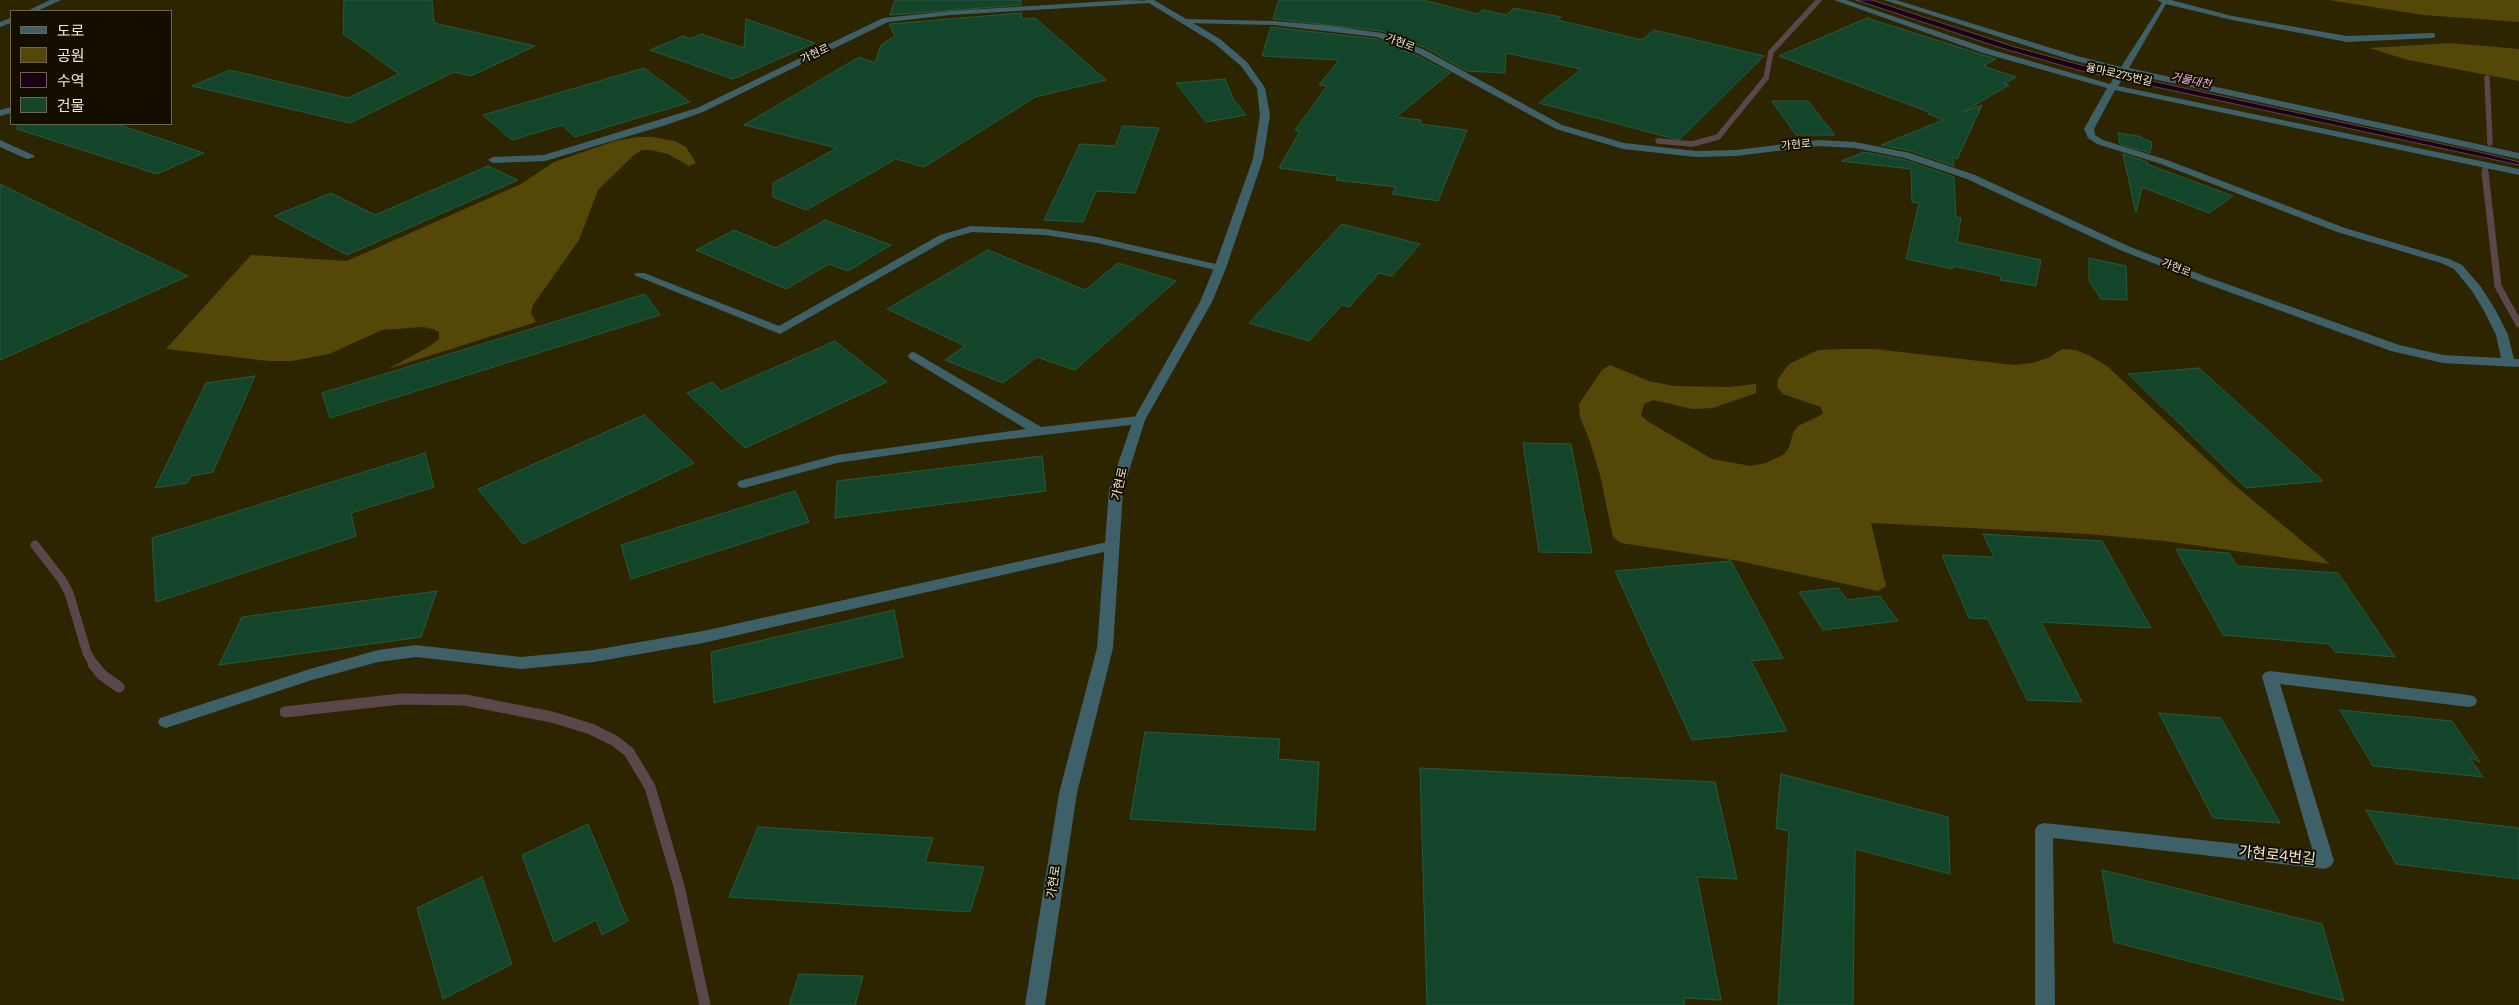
<!DOCTYPE html>
<html>
<head>
<meta charset="utf-8">
<style>
	body { margin:0 }
	#map { position:relative; width:2519px; height:1005px; overflow:hidden; background:#2d2500; font-family:Bitter,"Noto Sans KR",serif }
	canvas { display:block }
	.legend { position:absolute; left:10px; top:10px; width:162px; height:115px; box-sizing:border-box; background:#130e00; border:1px solid #6b6652; margin:0; padding:6px 9px; list-style:none; font-size:15px; color:#efe9ce }
	.legend li { display:flex; align-items:center; gap:10px; height:25px }
	.legend b { width:25px; border:1px solid #6b6652 }
</style>
</head>
<body>
<div id="map">
<canvas width="2519" height="1005"></canvas>
<ul class="legend">
<li><b style="height:6px;background:#3e6069"></b>도로</li>
<li><b style="height:14px;background:#544708"></b>공원</li>
<li><b style="height:14px;background:#1b0015"></b>수역</li>
<li><b style="height:14px;background:#13452b"></b>건물</li>
</ul>
</div>
<script>
const context = document.querySelector('canvas').getContext('2d');
context.lineJoin = 'round';
function paint(path, color) {
  context.fillStyle = color;
  context.fill(path, 'evenodd');
}
function shape(rows) {
  const path = new Path2D();
  for (const r of rows) {
    path.moveTo(r[0], r[1]);
    for (let i = 2; i < r.length; i += 2) path.lineTo(r[i], r[i + 1]);
  }
  return path;
}
function trace(path, color, width, dash) {
  context.strokeStyle = color;
  context.lineWidth = width;
  context.lineCap = dash ? 'butt' : 'round';
  context.setLineDash(dash || []);
  context.stroke(path);
}
function label(font, color, halo, rows, align = 'center') {
  context.font = font + ' Bitter,"Noto Sans KR",serif';
  context.lineWidth = 4;
  context.setLineDash([]);
  context.textBaseline = 'middle';
  context.strokeStyle = halo;
  context.fillStyle = color;
  for (const [text, x, y, turn = 0] of rows) {
    context.save();
    context.translate(x, y);
    context.rotate((+turn || 0) * Math.PI / 180);
    context.textAlign = isNaN(turn) ? turn : align;
    if (halo) context.strokeText(text, 0, 0);
    context.fillText(text, 0, 0);
    context.restore();
  }
}
const green = shape([
	[2329,0,2519,0,2519,22,2423,15],
	[2451,43,2519,49,2519,81,2408,60,2369,48],
	[637,137,652,137,675,141,686,147,696,163,689,166,668,154,651,150,642,150,634,155,598,190,579,240,533,305,531,313,536,322,388,369,430,346,439,339,439,332,433,329,423,327,382,330,329,354,292,361,269,361,166,349,251,255,347,261,521,184,554,162,615,141],
	[1845,349,1875,349,2014,365,2032,363,2048,358,2062,349,2076,350,2090,356,2107,366,2233,484,2330,564,2164,541,2088,534,1871,523,1886,586,1878,591,1739,561,1621,543,1613,537,1600,475,1589,439,1580,417,1579,404,1602,370,1610,365,1649,381,1674,386,1728,387,1756,384,1756,393,1713,408,1692,409,1653,400,1644,404,1641,415,1647,421,1712,459,1751,466,1766,463,1783,455,1789,448,1793,433,1798,426,1823,414,1821,407,1783,394,1777,387,1778,379,1789,364,1818,350]
]);
const water = shape([
	[1856,0,1872,0,2015,47,2092,68,2488,154,2519,162,2519,165,2081,71,1998,47,1856,0]
]);
const streamFar3 = shape([
	[2487,78,2490,143],
	[1658,141,1692,144,1718,137,1766,78,1771,52,1819,0],
	[2485,169,2486,175]
]);
const streamFar2 = shape([
	[2485,173,2498,286,2519,324]
]);
const streamFar1 = shape([
	[35,545,62,580,69,593,87,653,94,665]
]);
const stream = shape([
	[93,664,102,675,119,687],
	[285,712,400,699,465,700,552,717,591,729,615,741,629,752,650,787,679,886,705,1005]
]);
const building = shape([
	[344,0,432,0,434,23,535,46,471,76,454,72,350,123,192,86,230,70,348,98,399,74,343,34,344,0],
	[895,0,1021,0,1021,5,890,15,895,0],
	[1279,0,1423,0,1478,14,1483,10,1507,15,1514,8,1561,17,1558,20,1642,40,1654,30,1764,56,1679,140,1539,103,1581,69,1506,53,1505,73,1467,71,1426,48,1382,31,1273,19,1279,0],
	[1021,13,1022,19,1035,18,1106,80,1035,97,924,167,896,159,806,210,773,197,773,183,837,148,744,125,859,57,875,63,881,45,895,36,889,24,1021,13],
	[1867,18,1996,59,1983,66,2016,77,2004,84,2009,85,1963,112,1982,105,1957,159,1953,157,1954,166,1911,151,1881,145,1943,120,1928,114,1929,112,1779,56,1867,18],
	[746,19,815,43,733,79,650,50,683,36,690,39,701,34,744,48,746,19],
	[1271,27,1377,39,1418,56,1450,73,1396,117,1421,120,1420,124,1467,130,1438,201,1392,194,1396,187,1336,180,1337,176,1279,168,1300,131,1295,130,1327,86,1319,85,1339,60,1262,56,1271,27],
	[644,68,690,102,575,137,562,125,512,140,483,115,644,68],
	[1225,79,1233,99,1246,115,1206,122,1176,83,1225,79],
	[1772,101,1808,101,1835,135,1796,135,1772,101],
	[18,124,116,124,204,153,157,174,17,129,18,124],
	[1123,126,1159,128,1135,193,1096,191,1083,222,1044,220,1080,144,1115,146,1123,126],
	[2118,133,2138,136,2152,142,2150,153,2120,144,2118,133],
	[1864,152,1905,160,1954,177,1956,217,1961,218,1957,242,2041,260,2036,286,2000,280,2001,276,1953,266,1953,269,1906,259,1919,203,1912,202,1911,169,1841,161,1864,152],
	[2123,154,2148,162,2147,164,2233,196,2209,213,2142,187,2136,213,2123,154],
	[488,166,518,180,347,255,274,216,331,193,375,215,488,166],
	[0,184,188,276,0,360,0,184],
	[825,220,891,245,848,271,829,264,786,289,696,250,734,230,776,248,825,220],
	[1342,224,1420,244,1392,276,1379,273,1349,307,1342,305,1309,341,1249,323,1342,224],
	[988,250,1085,290,1118,263,1176,281,1075,370,1037,357,1003,383,945,360,965,346,887,309,988,250],
	[2089,258,2126,266,2127,300,2101,299,2089,280,2089,258],
	[645,294,660,315,330,418,322,393,645,294],
	[835,341,887,382,745,448,687,393,712,382,721,391,835,341],
	[2199,368,2323,481,2246,488,2128,374,2199,368],
	[255,376,213,472,191,476,187,483,155,488,206,383,255,376],
	[644,415,694,463,523,544,478,489,644,415],
	[1523,443,1571,444,1592,553,1539,552,1523,443],
	[425,453,434,487,351,513,356,536,156,602,152,538,425,453],
	[1042,456,1046,491,835,518,837,481,1042,456],
	[795,491,809,522,631,579,621,545,795,491],
	[1983,534,2102,541,2151,628,2041,622,2082,702,2027,700,1988,619,1969,618,1942,555,1994,557,1983,534],
	[2176,549,2229,553,2237,566,2338,573,2395,657,2335,652,2329,644,2223,635,2176,549],
	[1731,561,1783,658,1751,661,1787,731,1692,740,1615,571,1731,561],
	[1838,588,1847,600,1880,596,1898,621,1823,630,1799,592,1838,588],
	[437,591,421,637,219,665,242,617,437,591],
	[894,610,903,657,714,703,711,652,894,610],
	[2340,710,2452,721,2480,762,2469,757,2483,777,2373,766,2340,710],
	[2159,713,2221,718,2280,823,2213,818,2159,713],
	[1145,732,1280,739,1278,759,1319,762,1315,830,1130,819,1145,732],
	[1420,768,1715,782,1737,879,1697,877,1721,1000,1683,998,1685,1005,1427,1005,1420,768],
	[1781,774,1948,817,1950,874,1855,849,1853,1005,1778,1005,1789,831,1776,828,1781,774],
	[2366,810,2519,828,2519,879,2396,864,2366,810],
	[588,824,628,921,602,935,596,920,554,942,522,855,588,824],
	[758,827,933,838,925,862,984,867,970,912,729,897,758,827],
	[2102,870,2322,924,2344,1001,2114,942,2102,870],
	[482,877,512,964,443,999,417,908,482,877],
	[799,974,863,976,855,1005,789,1005,799,974]
]);
const service = shape([
	[50,0,61,0,37,11,27,11,50,0],
	[1127,0,1154,1,1150,3,950,15,888,22,703,112,666,125,545,161,493,163,488,160,493,157,544,155,697,108,883,18,950,11,1127,0],
	[1834,0,1846,0,1989,49,2110,84,2118,71,2071,60,1884,0,1896,0,2077,56,2121,67,2162,3,2157,0,2171,0,2232,16,2347,36,2435,33,2435,37,2432,38,2347,42,2232,20,2166,4,2129,68,2519,153,2519,159,2126,73,2118,86,2519,169,2519,175,2115,90,2094,129,2095,135,2103,140,2167,160,2345,228,2449,259,2462,265,2481,287,2495,309,2508,335,2514,359,2519,359,2519,367,2443,363,2391,351,2199,281,2120,250,1967,179,1905,158,1855,148,1818,146,1736,156,1696,157,1623,149,1556,129,1419,54,1377,37,1274,25,1185,23,1181,21,1185,19,1274,21,1332,26,1382,33,1425,50,1562,125,1624,143,1696,151,1736,150,1818,140,1855,142,1910,153,1975,175,2128,246,2207,277,2399,345,2443,355,2501,358,2496,335,2483,309,2472,291,2454,269,2441,263,2337,232,2161,164,2097,144,2088,138,2084,129,2107,88,1983,53,1834,0],
	[11,18,11,23,0,27,0,22,11,18],
	[11,107,11,113,0,116,0,110,11,107],
	[0,140,33,155,35,157,27,159,0,147,0,140],
	[971,226,1045,229,1097,237,1220,265,1226,268,1220,271,1097,243,1045,235,972,232,948,239,780,334,634,275,636,273,644,273,779,326,940,235,971,226],
	[914,352,1041,427,1139,416,1145,420,1139,424,974,443,837,463,744,488,739,487,737,484,739,481,837,455,1026,429,910,359,908,356,910,353,914,352],
	[1112,541,1117,543,1119,546,1117,549,703,643,594,662,521,669,416,657,378,662,312,680,166,728,160,726,158,722,160,718,310,669,378,650,416,645,521,657,594,650,703,631,1112,541]
]);
const minor = shape([
	[2270,671,2469,695,2475,697,2477,701,2475,705,2469,707,2280,684,2334,861,2331,866,2325,869,2053,838,2055,1005,2035,1005,2035,830,2038,825,2044,823,2313,852,2262,677,2264,673,2270,671]
]);
const tertiary = shape([
	[1144,0,1154,0,1220,39,1247,62,1265,88,1270,115,1263,159,1226,268,1212,302,1145,420,1123,490,1113,648,1077,793,1045,1005,1025,1005,1059,793,1097,648,1109,490,1133,420,1200,302,1214,268,1253,159,1260,115,1257,88,1241,66,1214,43,1144,0]
]);
const farStreetnames = [
	["가현로",1400,43,21],
	["가현로",815,54,-25],
	["율마로275번길",2119,75,13],
	["가현로",1796,145,-5],
	["가현로",2176,268,22]
];
const farWaternames = [
	["거물대천",2191,81,12]
];
const streetNames = [
	["가현로",1120,484,-77],
	["가현로",1054,882,-81]
];
const nearStreetnames = [
	["가현로4번길",2277,856,6]
];
paint(green, '#544708');
paint(water, '#1b0015');
trace(water, '#5b464c', 1);
trace(streamFar3, '#5b464c', 5.5);
trace(streamFar2, '#5b464c', 7);
trace(streamFar1, '#5b464c', 9);
trace(stream, '#5b464c', 11);
paint(building, '#13452b');
trace(building, '#28593d', 1);
paint(service, '#3e6069');
paint(minor, '#3e6069');
paint(tertiary, '#3e6069');
label('11px', '#efe9ce', '#130e00', farStreetnames);
label('italic 11px', '#f9b7e8', '#130e00', farWaternames);
label('12px', '#efe9ce', '#130e00', streetNames);
label('15px', '#efe9ce', '#130e00', nearStreetnames);
</script>
</body>
</html>
